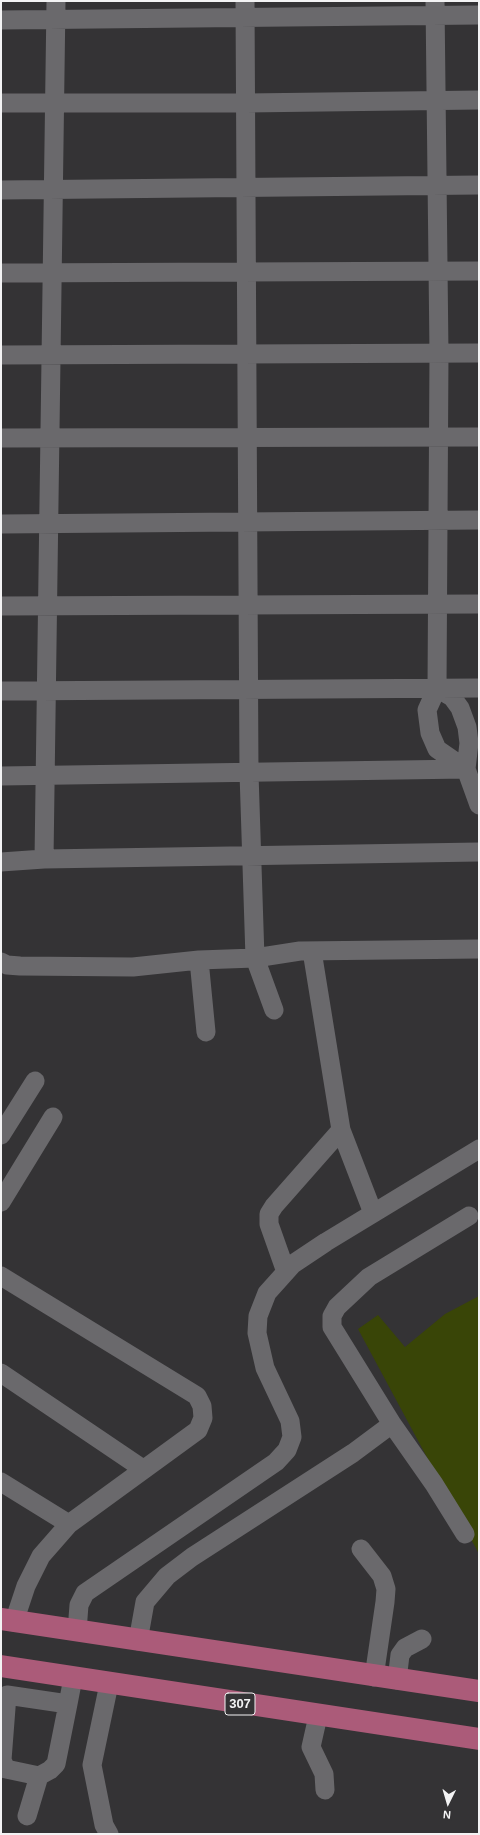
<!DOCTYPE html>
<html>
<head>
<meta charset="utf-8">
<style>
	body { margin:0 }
	#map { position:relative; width:480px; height:1835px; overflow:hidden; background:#343335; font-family:Arial,sans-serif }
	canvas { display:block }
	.frame { position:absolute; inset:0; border:2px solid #f3f3f4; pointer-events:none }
	.north { position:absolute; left:428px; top:1783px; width:40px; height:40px; -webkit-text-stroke:3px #343335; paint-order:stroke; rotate:185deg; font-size:11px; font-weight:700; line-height:16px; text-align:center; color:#f3f3f4 }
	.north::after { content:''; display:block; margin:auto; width:14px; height:18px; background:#f3f3f4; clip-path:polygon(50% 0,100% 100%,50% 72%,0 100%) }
</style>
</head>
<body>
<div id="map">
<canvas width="480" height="1835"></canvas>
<div class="frame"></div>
<div class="north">N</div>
</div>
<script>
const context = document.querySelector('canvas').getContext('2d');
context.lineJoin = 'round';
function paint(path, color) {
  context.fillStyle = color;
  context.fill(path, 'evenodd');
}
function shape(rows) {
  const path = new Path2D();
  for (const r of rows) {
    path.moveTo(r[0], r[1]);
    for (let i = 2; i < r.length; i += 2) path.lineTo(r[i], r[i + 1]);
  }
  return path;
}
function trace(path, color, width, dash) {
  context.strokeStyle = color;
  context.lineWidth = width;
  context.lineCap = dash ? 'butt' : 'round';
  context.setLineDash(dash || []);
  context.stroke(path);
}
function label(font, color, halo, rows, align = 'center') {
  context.font = font + ' Arial,sans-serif';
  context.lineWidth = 3;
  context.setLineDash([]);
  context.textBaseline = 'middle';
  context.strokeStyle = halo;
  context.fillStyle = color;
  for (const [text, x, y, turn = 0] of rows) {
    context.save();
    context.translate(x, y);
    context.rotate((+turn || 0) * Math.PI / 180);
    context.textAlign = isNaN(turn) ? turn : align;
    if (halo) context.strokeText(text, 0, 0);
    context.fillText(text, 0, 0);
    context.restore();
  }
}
const green = shape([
	[479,1296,479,1554,358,1329,378,1315,405,1347,445,1314]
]);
const minor = shape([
	[245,1,249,773,255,958,274,1010],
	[435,1,439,354,437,688,427,710,430,733,437,749,466,769,479,805],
	[1,20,479,15],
	[1,103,246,103,479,100],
	[1,190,479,185],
	[1,273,479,271],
	[1,355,479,353],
	[1,438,479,437],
	[1,524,479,520],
	[1,606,479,604],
	[1,691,479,688],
	[1,776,466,769,469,743,467,727,460,708,452,697,437,688],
	[44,859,56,1],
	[1,862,44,859,479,852],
	[199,960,206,1032],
	[1,962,7,965,20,966,133,967,199,960,255,958,300,951,479,949],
	[341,1130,373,1213],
	[1,1135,35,1081],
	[1,1202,53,1117],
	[286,1272,269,1224,269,1214,274,1206,341,1130,312,951],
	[1,1276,197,1396,202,1406,203,1418,198,1430,69,1524,41,1556,26,1586,14,1622],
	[1,1373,143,1469],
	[392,1424,434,1484,465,1534],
	[1,1482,69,1524],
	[361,1549,382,1576,386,1589,385,1602,374,1677],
	[77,1631,79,1605,85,1593,276,1462,287,1450,292,1437,290,1421,265,1368,257,1333,258,1316,267,1293,293,1264,326,1242,479,1149],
	[138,1641,145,1602,167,1576,192,1557,353,1453,392,1424,332,1327,332,1316,337,1307,369,1277,469,1216],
	[397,1680,400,1655,405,1648,422,1639],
	[109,1684,92,1765,104,1825,109,1834],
	[68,1704,7,1695,2,1760,6,1769,39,1776,50,1770,56,1764,68,1704,73,1678],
	[318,1716,311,1747,324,1774,325,1790],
	[27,1816,39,1776]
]);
const major = shape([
	[1,1619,479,1691],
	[1,1666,479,1739]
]);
const shields = [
	[240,1704,30]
];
const shieldNames = [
	["307",240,1704]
];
paint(green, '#394507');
trace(minor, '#6a696c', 19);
trace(major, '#ab5b79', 22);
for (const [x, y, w] of shields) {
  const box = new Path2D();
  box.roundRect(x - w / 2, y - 11, w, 22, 3);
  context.fillStyle = '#343335';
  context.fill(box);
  trace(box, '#f3f3f4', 1);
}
label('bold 13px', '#f3f3f4', null, shieldNames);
</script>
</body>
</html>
